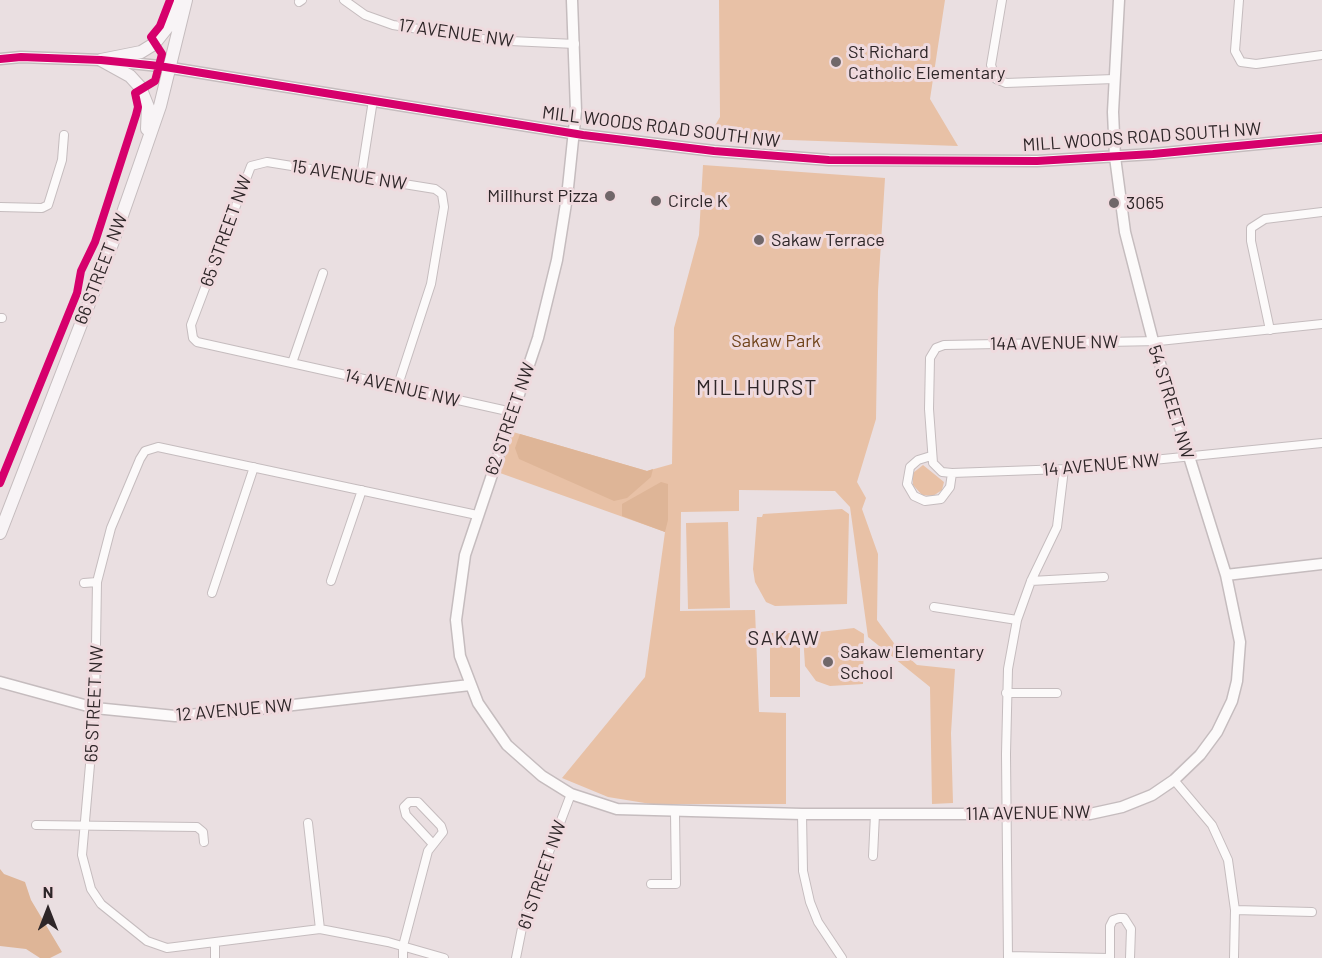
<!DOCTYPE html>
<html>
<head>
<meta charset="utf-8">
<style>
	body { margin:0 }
	#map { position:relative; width:1322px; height:958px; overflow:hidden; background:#eadfe1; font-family:Barlow,sans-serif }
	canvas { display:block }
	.north { position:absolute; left:18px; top:880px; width:60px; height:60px; -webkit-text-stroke:4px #efdade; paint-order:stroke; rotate:0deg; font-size:16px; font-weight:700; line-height:24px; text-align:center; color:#2e2628 }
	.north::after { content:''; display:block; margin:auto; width:21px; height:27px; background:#2e2628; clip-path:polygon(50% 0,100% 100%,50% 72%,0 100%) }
</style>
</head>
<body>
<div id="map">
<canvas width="1322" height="958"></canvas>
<div class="north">N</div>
</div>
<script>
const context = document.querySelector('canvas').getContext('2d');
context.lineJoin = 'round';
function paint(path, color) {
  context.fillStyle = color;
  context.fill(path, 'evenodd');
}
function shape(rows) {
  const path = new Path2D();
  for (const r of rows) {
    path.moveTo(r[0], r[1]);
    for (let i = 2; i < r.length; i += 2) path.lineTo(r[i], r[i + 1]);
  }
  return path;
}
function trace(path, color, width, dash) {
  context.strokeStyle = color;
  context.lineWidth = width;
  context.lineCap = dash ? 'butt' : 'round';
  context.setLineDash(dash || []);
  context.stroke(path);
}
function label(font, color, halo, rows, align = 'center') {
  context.font = font + ' Barlow,sans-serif';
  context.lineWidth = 6;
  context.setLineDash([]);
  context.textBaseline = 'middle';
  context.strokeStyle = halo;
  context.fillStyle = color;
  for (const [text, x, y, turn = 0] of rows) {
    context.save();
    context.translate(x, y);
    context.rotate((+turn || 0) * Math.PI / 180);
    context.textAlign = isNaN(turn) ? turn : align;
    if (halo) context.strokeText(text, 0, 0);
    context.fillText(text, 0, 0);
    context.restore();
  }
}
const green = shape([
	[719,0,945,0,930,99,958,146,734,138,710,134,720,117],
	[703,165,885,178,878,291,876,419,857,482,866,498,862,509,878,554,877,620,896,646,917,665,955,669,951,733,953,803,932,804,930,687,868,637,850,507,835,491,739,490,739,511,681,512,680,611,755,610,759,712,786,713,786,804,651,804,608,797,562,778,645,677,665,532,500,473,513,432,647,471,672,464,674,328,699,235],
	[923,465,944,482,942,490,933,496,922,495,913,485,913,473],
	[842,509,849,514,847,604,775,606,766,602,755,582,753,569,757,517,762,517,763,514],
	[728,522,730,608,688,609,686,523],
	[854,628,864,634,863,684,830,686,816,681,805,666,803,634],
	[770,633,800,633,800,697,770,697]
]);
const forest = shape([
	[520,434,647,471,653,469,651,477,627,498,614,501,519,459,515,448],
	[661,482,668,484,668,520,665,532,622,516,622,504],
	[0,869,4,874,25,882,31,900,62,952,50,958,40,958,26,949,0,946]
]);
const minor = shape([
	[344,0,365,15,393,25,489,40,575,44],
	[1002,0,991,65,996,79,1006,83,1114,79],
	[1239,0,1235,51,1241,62,1256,64,1322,55],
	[299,2,302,0],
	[361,177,373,100],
	[0,207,42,208,48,205,62,160,64,135],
	[0,318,2,318],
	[1322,324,1159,341,944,345,936,348,930,358,929,409,933,463,942,472,952,473,1064,469,1322,443],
	[1270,330,1251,241,1251,228,1265,219,1322,212],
	[292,363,323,273],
	[398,385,431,284,444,207,442,194,435,189,267,162,251,166,191,325,193,338,197,342,512,412],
	[931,456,918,460,910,467,907,484,914,496,925,501,941,499,950,487,952,473],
	[331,581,362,490],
	[1031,581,1104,577],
	[84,583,97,582],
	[212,593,254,467],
	[934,607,1017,620],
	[1006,693,1057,693],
	[1174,780,1212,825,1228,860,1235,910,1234,958],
	[802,814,803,871,810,902,818,922,842,958],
	[308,823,320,929],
	[36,825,197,827,203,832,204,842],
	[873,856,875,814],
	[651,884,676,884,675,813],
	[1235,910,1312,912],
	[1008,956,1109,958],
	[215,958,215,942],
	[403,958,403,946,428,851,443,832,441,826,418,802,409,802,404,807,406,815,432,843],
	[444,958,388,942,320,929,167,948,147,941,101,904,91,889,82,855,95,708,97,582,111,528,140,459,145,451,158,447,477,515],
	[516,958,524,918,571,794],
	[1008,958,1006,754,1008,669,1017,620,1031,581,1057,527,1064,469],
	[1110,958,1110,926,1113,920,1119,918,1124,918,1131,929,1130,958]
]);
const tertiary = shape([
	[572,0,576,111,567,197,557,260,538,338,465,555,456,620,460,656,478,703,507,745,542,776,571,794,617,809,802,814,1090,814,1122,807,1152,795,1174,780,1200,755,1217,732,1232,701,1237,681,1240,642,1226,575,1153,341,1125,232,1115,157,1113,112,1119,0],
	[0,59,21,57,101,60,159,66,583,135,714,151,829,160,1037,161,1153,154,1322,138],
	[1226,575,1322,564],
	[0,682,95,708,175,716,249,710,470,685]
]);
const secondary = shape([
	[101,60,130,76,140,87,148,107,147,129],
	[101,60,141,52,154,44,170,24,177,0],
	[0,533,112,244,140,164,160,106,186,0]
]);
const cycleway = shape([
	[0,59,21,57,101,60,159,66,583,135,714,151,829,160,1037,161,1153,154,1322,138],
	[0,483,77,293,81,271,95,242,136,115,138,107,135,93,155,81,162,54,151,37,160,26,170,0]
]);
const markers = [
	[836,62,6,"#706769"],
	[610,196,6,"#706769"],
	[656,201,6,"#706769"],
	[1114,203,6,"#706769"],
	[759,240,6,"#706769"],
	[828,662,6,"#706769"]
];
const streetNames = [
	["17 AVENUE NW",456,33,8],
	["MILL WOODS ROAD SOUTH NW",661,127,7],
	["MILL WOODS ROAD SOUTH NW",1142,137,-4],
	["15 AVENUE NW",349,175,9],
	["65 STREET NW",226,231,-70],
	["66 STREET NW",101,269,-69],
	["14A AVENUE NW",1054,343,-1],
	["14 AVENUE NW",402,388,13],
	["54 STREET NW",1171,402,73],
	["62 STREET NW",510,419,-71],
	["14 AVENUE NW",1101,465,-5],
	["65 STREET NW",94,704,-87],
	["12 AVENUE NW",234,710,-5],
	["11A AVENUE NW",1028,813,-1],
	["61 STREET NW",542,875,-71]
];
const poiNames = [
	["St Richard",848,52],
	["Catholic Elementary",848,73],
	["Millhurst Pizza",598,196,"right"],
	["Circle K",668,201],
	["3065",1126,203],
	["Sakaw Terrace",771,240],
	["Sakaw Elementary",840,652],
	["School",840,673]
];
const parkNames = [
	["Sakaw Park",776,341]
];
const neighbourhoodNames = [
	["SAKAW",784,638]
];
const quarterNames = [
	["MILLHURST",757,388]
];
paint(green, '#e8c1a6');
paint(forest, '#deb597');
trace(minor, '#c5bcbe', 10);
trace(tertiary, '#c5bcbe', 13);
trace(secondary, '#c5bcbe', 14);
trace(minor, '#fcfafa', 8);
trace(tertiary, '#fcfafa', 10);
trace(secondary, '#f8f4f6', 12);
trace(cycleway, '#d6006c', 8);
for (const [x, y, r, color] of markers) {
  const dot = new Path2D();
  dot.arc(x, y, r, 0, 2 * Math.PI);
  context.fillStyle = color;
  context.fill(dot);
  trace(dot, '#efdade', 2);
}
label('18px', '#2e2628', '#efdade', streetNames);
label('18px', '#2e2628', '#efdade', poiNames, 'left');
label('18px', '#70431b', '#efdade', parkNames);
context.letterSpacing = '1.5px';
label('20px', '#2e2628', '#efdade', neighbourhoodNames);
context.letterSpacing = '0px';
context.letterSpacing = '1.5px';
label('21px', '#2e2628', '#efdade', quarterNames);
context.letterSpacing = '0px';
</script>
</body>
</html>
